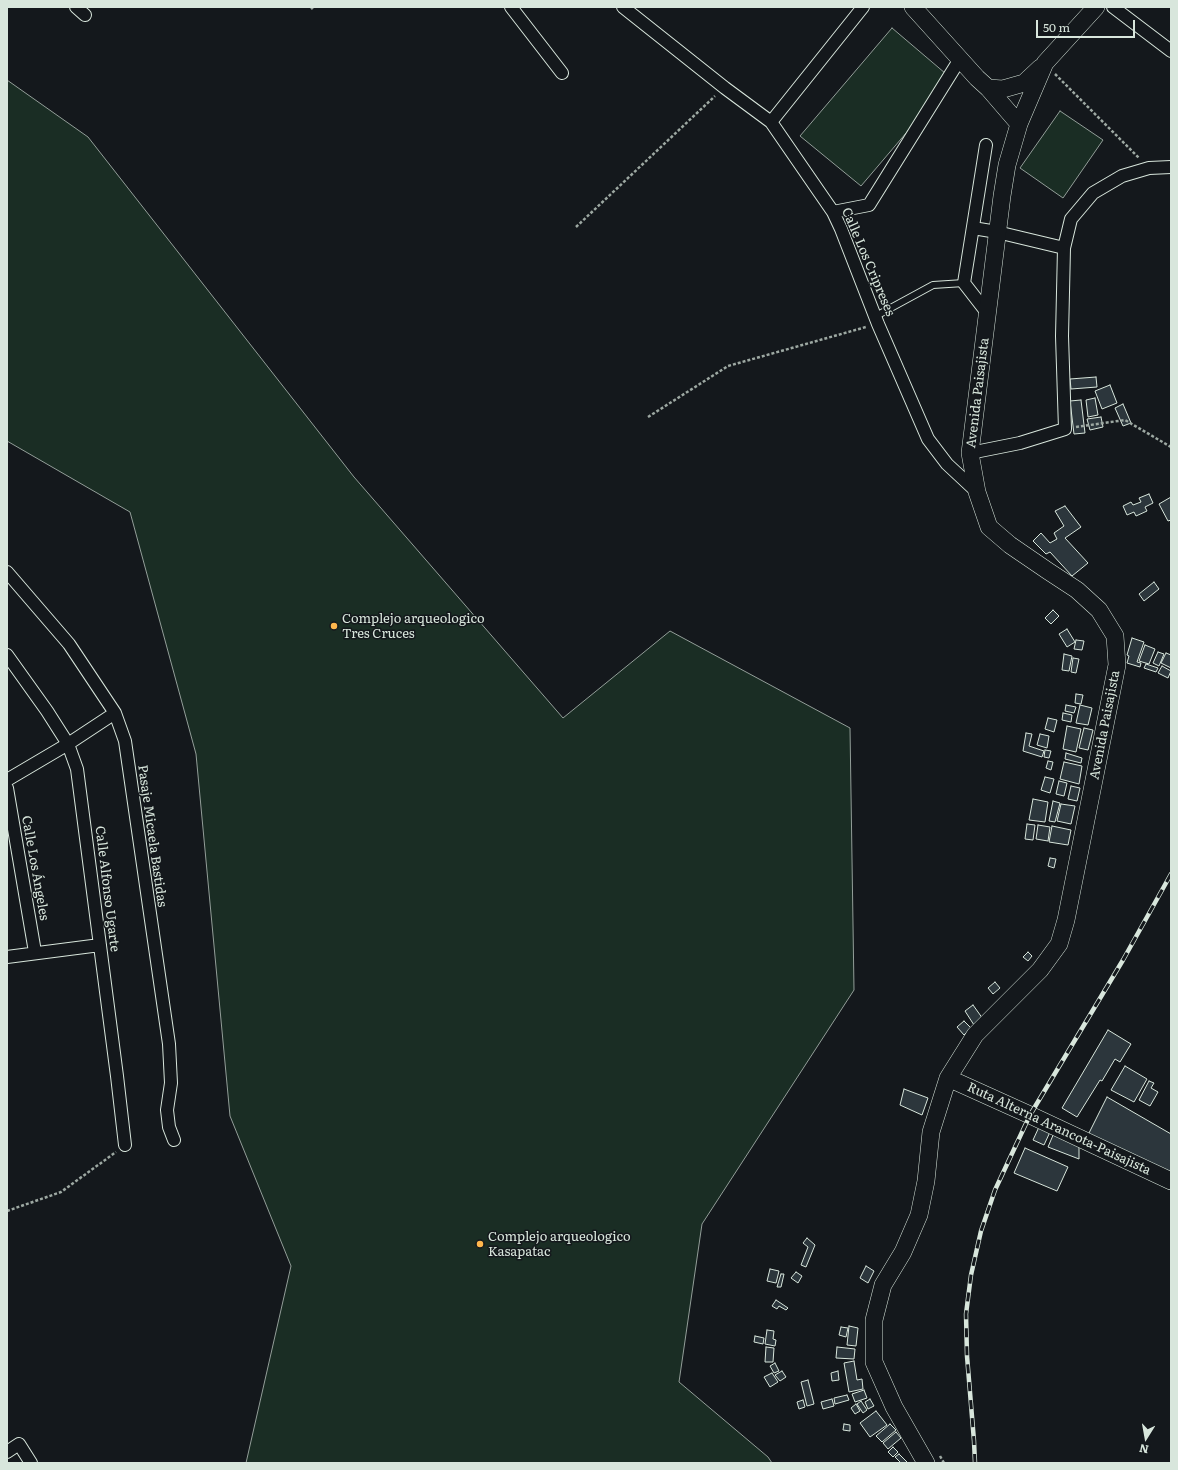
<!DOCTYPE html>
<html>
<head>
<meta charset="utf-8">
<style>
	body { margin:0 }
	#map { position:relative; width:1178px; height:1470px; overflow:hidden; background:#14181c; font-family:Literata,serif }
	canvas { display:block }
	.frame { position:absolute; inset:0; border:8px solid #d8e6dc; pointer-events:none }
	.north { position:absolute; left:1126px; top:1418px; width:40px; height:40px; -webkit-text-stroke:3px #14181c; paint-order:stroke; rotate:191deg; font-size:11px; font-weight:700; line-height:16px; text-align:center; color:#d8e6dc }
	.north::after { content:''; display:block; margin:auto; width:14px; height:18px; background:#d8e6dc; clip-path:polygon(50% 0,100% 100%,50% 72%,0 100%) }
	.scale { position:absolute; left:1036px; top:20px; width:99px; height:18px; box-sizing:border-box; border:2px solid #d8e6dc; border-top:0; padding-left:5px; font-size:12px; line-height:14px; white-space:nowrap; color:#d8e6dc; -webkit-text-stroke:3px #14181c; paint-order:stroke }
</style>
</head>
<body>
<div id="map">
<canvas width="1178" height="1470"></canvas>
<div class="frame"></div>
<div class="north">N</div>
<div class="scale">50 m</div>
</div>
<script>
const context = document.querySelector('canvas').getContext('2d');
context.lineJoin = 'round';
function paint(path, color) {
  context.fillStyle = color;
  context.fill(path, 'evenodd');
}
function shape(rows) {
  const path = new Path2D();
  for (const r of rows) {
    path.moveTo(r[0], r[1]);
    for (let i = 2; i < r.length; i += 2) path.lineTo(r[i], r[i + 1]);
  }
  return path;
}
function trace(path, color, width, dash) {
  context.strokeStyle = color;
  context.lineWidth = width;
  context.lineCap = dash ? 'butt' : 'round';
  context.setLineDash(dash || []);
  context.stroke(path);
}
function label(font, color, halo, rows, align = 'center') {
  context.font = font + ' Literata,serif';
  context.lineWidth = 3;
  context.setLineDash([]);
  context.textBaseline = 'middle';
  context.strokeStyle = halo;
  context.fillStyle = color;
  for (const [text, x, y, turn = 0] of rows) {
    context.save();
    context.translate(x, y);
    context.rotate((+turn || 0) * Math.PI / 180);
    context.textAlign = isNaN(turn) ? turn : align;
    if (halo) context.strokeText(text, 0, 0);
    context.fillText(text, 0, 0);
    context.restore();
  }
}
const green = shape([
	[892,28,952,79,861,186,800,136,892,28],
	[7,80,88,137,354,477,563,718,670,631,850,728,854,990,702,1224,679,1382,768,1457,772,1463,246,1463,291,1266,230,1116,196,754,130,512,7,441,7,80],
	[1060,111,1103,140,1063,198,1020,168,1060,111]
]);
const building = shape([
	[1096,377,1097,387,1071,389,1070,379,1096,377],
	[1110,385,1117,403,1102,409,1095,391,1110,385],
	[1095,398,1098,415,1088,417,1086,400,1095,398],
	[1081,400,1085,433,1074,434,1070,401,1081,400],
	[1123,404,1131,423,1123,426,1115,408,1123,404],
	[1101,417,1103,427,1090,430,1087,419,1101,417],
	[1149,494,1153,503,1145,507,1147,511,1136,516,1134,512,1127,515,1123,506,1131,502,1133,505,1141,502,1139,498,1149,494],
	[1171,497,1171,520,1168,521,1159,504,1171,497],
	[1065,506,1081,527,1065,538,1088,563,1072,576,1050,552,1046,554,1033,541,1041,533,1050,543,1057,539,1054,533,1064,526,1055,511,1065,506],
	[1154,582,1159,589,1144,601,1139,594,1154,582],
	[1053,610,1059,616,1051,624,1045,618,1053,610],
	[1067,629,1075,642,1067,647,1059,634,1067,629],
	[1132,638,1144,642,1137,662,1141,663,1140,667,1127,663,1129,656,1127,655,1132,638],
	[1076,640,1084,641,1082,650,1074,649,1076,640],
	[1145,645,1155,649,1149,664,1139,661,1145,645],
	[1158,652,1164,654,1159,666,1153,663,1158,652],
	[1166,653,1171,655,1171,668,1161,663,1166,653],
	[1064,654,1072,656,1069,671,1062,670,1064,654],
	[1073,658,1079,659,1076,673,1071,672,1073,658],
	[1146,664,1158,668,1156,672,1144,668,1146,664],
	[1162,666,1171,671,1168,678,1158,673,1162,666],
	[1076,694,1083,695,1081,704,1075,703,1076,694],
	[1066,705,1076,707,1074,713,1065,711,1066,705],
	[1080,705,1092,708,1088,725,1076,723,1080,705],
	[1063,713,1072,715,1071,722,1062,720,1063,713],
	[1048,718,1057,720,1054,732,1045,729,1048,718],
	[1067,726,1081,729,1076,752,1063,749,1067,726],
	[1084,728,1093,730,1088,750,1079,748,1084,728],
	[1026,733,1032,734,1029,746,1044,751,1042,757,1023,751,1026,733],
	[1040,734,1049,736,1047,748,1037,745,1040,734],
	[1045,750,1051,751,1049,758,1044,757,1045,750],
	[1066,753,1082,758,1081,763,1065,759,1066,753],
	[1048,761,1053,762,1051,770,1046,768,1048,761],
	[1064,762,1082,766,1079,784,1060,779,1064,762],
	[1045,777,1054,779,1050,793,1041,790,1045,777],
	[1059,781,1067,783,1064,796,1056,794,1059,781],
	[1071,786,1080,788,1077,801,1068,799,1071,786],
	[1033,799,1048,802,1045,822,1029,820,1033,799],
	[1053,801,1060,803,1055,822,1049,821,1053,801],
	[1061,804,1075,806,1071,824,1057,821,1061,804],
	[1027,824,1035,825,1033,840,1025,839,1027,824],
	[1038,825,1050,827,1048,841,1036,839,1038,825],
	[1052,826,1071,830,1068,845,1049,842,1052,826],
	[1050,858,1056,859,1054,868,1048,866,1050,858],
	[1028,952,1032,956,1028,961,1023,957,1028,952],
	[995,982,1000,988,993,994,988,988,995,982],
	[973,1005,983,1019,974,1025,965,1011,973,1005],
	[964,1021,971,1028,964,1035,957,1027,964,1021],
	[1108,1030,1131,1044,1120,1062,1115,1059,1102,1081,1100,1080,1077,1117,1062,1108,1108,1030],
	[1125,1066,1147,1079,1134,1102,1111,1090,1125,1066],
	[1149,1081,1154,1083,1151,1088,1158,1092,1150,1106,1139,1100,1149,1081],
	[904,1089,928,1098,922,1115,900,1105,904,1089],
	[1107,1097,1171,1134,1171,1172,1088,1135,1107,1097],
	[1039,1127,1050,1132,1044,1145,1033,1140,1039,1127],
	[1054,1133,1079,1143,1079,1159,1048,1147,1054,1133],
	[1025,1148,1068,1167,1057,1191,1014,1173,1025,1148],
	[807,1238,815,1245,806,1267,801,1265,808,1247,803,1243,807,1238],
	[866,1266,874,1271,868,1283,860,1278,866,1266],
	[770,1269,779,1271,776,1283,767,1281,770,1269],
	[796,1272,802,1276,798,1283,791,1278,796,1272],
	[781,1274,784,1274,781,1287,777,1287,781,1274],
	[776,1300,788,1308,786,1310,779,1306,777,1309,772,1306,776,1300],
	[849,1326,858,1328,856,1346,847,1345,849,1326],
	[841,1327,848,1328,846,1337,839,1335,841,1327],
	[767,1330,774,1331,773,1339,776,1340,775,1346,765,1344,767,1330],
	[755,1336,764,1338,763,1344,754,1342,755,1336],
	[766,1347,774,1348,773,1362,765,1362,766,1347],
	[837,1347,855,1349,854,1359,836,1358,837,1347],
	[854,1361,857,1380,862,1379,863,1389,849,1392,844,1363,854,1361],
	[775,1363,779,1371,774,1373,770,1366,775,1363],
	[782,1371,786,1377,780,1381,775,1375,782,1371],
	[838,1371,839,1380,832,1381,831,1373,838,1371],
	[772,1373,778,1382,770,1387,764,1377,772,1373],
	[808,1380,814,1404,807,1406,801,1382,808,1380],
	[864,1390,867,1398,855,1402,852,1394,864,1390],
	[847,1395,849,1400,835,1404,834,1398,847,1395],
	[832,1399,834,1406,823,1409,821,1402,832,1399],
	[870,1399,874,1406,868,1409,865,1402,870,1399],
	[803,1400,805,1407,799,1409,797,1402,803,1400],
	[861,1401,867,1410,863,1413,857,1404,861,1401],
	[856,1404,860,1411,855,1414,851,1408,856,1404],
	[876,1411,887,1425,870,1437,860,1423,876,1411],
	[844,1424,850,1425,850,1431,843,1430,844,1424],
	[890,1424,896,1430,882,1442,876,1436,890,1424],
	[896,1432,901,1438,888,1449,883,1443,896,1432],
	[893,1447,898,1452,893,1457,888,1452,893,1447],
	[899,1454,908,1463,901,1463,895,1457,899,1454]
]);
const path = shape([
	[311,9,313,7],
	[1055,74,1139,158],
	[576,227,715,96],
	[648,417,728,366,866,327],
	[1076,427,1125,420,1171,447],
	[7,1211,61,1192,116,1152],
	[940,1456,944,1463]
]);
const lane = shape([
	[876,316,933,285,964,283]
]);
const street = shape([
	[76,7,85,15],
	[511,7,562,73],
	[623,7,725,88,771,122,833,212,841,229,878,324,928,439,947,464,977,492],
	[1113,7,1171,51],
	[771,122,863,7],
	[986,145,964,283,988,314],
	[833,212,869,205,960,59],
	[973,228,997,232,1064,248],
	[970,453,1020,443,1065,429,1062,336,1064,248,1071,219,1093,193,1122,176,1149,168,1171,167],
	[7,572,69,644,115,713,125,741,169,1044,171,1083,167,1110,169,1127,174,1140],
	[7,655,47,711,68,744,77,769,117,1076,125,1145],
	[7,780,68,744,115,713],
	[7,788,35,952],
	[7,957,100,945],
	[7,1452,19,1444,31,1463]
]);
const secondary = shape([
	[913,7,977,78,988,88,1019,124],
	[988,88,1003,89,1024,83,1040,68],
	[948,1078,1030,1115,1171,1181],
	[926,1463,894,1407,874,1362,874,1320,883,1285,903,1252,919,1215,926,1181,931,1132,948,1078,975,1035,1040,970,1059,944,1066,920,1117,665,1115,636,1099,610,1077,590,1048,571,1010,545,989,527,977,492,970,453,1002,196,1007,165,1019,124,1045,63,1096,7]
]);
const rail = shape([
	[975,1463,974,1441,967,1356,966,1314,971,1275,981,1231,995,1190,1030,1115,1123,960,1171,874]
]);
const markers = [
	[334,626,4,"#ffb74d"],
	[480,1244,4,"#ffb74d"]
];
const streetNames = [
	["Calle Los Cripreses",868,262,67],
	["Avenida Paisajista",978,393,-83],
	["Avenida Paisajista",1105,725,-79],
	["Pasaje Micaela Bastidas",152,836,82],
	["Calle Los Ángeles",35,868,80],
	["Calle Alfonso Ugarte",107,889,83],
	["Ruta Alterna Arancota-Paisajista",1059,1129,25]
];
const poiNames = [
	["Complejo arqueologico",342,619],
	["Tres Cruces",342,634],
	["Complejo arqueologico",488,1237],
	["Kasapatac",488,1252]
];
paint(green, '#1a2d24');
trace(green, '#939e99', 1);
paint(building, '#2c363c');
trace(building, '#d8e6dc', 1);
trace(lane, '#d8e6dc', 8);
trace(street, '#d8e6dc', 14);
trace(secondary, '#d8e6dc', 18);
trace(path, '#9da8a2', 2.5, [3, 2]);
trace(lane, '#14181c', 6);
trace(street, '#14181c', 12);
trace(secondary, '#14181c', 17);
trace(rail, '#d8e6dc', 4.5);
trace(rail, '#14181c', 3, [9]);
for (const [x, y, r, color] of markers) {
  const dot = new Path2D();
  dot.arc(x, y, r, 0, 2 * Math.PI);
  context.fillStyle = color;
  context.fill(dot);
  trace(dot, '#14181c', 1.5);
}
label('13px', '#d8e6dc', '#14181c', streetNames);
label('13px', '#d8e6dc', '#14181c', poiNames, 'left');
</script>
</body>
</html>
